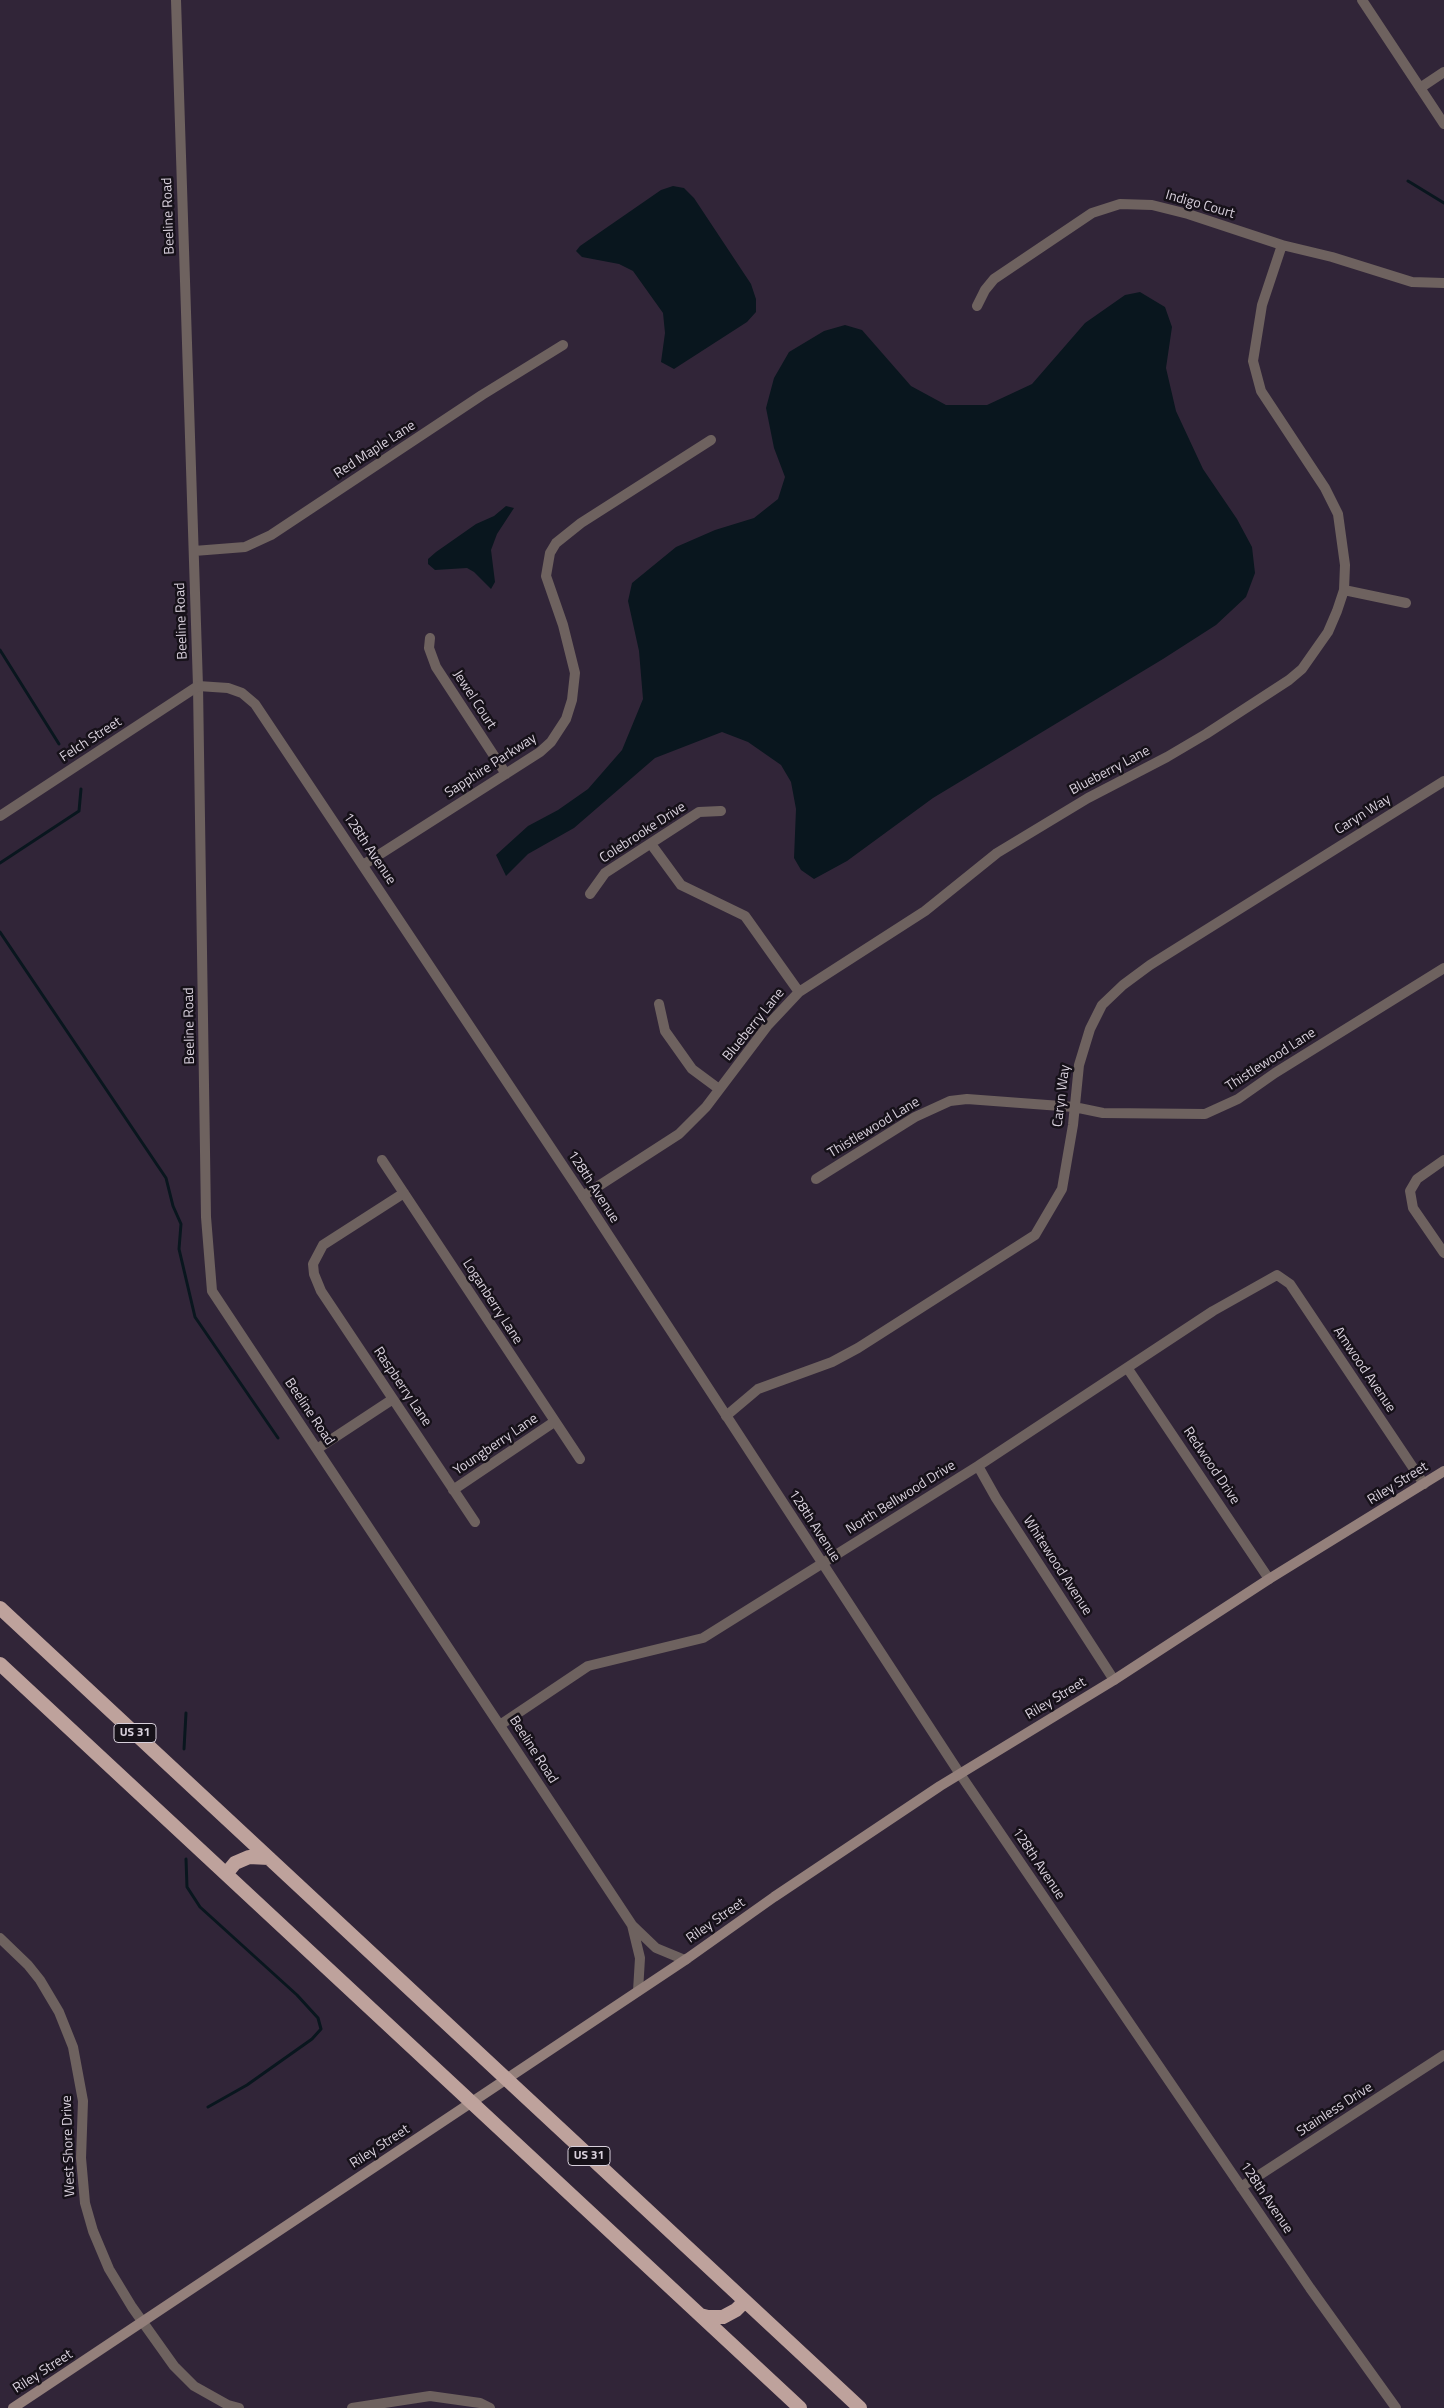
<!DOCTYPE html>
<html>
<head>
<meta charset="utf-8">
<style>
	body { margin:0 }
	canvas { display:block; background:#312538 }
</style>
</head>
<body>
<canvas width="1444" height="2408"></canvas>
<script>
const context = document.querySelector('canvas').getContext('2d');
context.lineJoin = 'round';
function paint(path, color) {
  context.fillStyle = color;
  context.fill(path, 'evenodd');
}
function shape(rows) {
  const path = new Path2D();
  for (const r of rows) {
    path.moveTo(r[0], r[1]);
    for (let i = 2; i < r.length; i += 2) path.lineTo(r[i], r[i + 1]);
  }
  return path;
}
function trace(path, color, width, dash) {
  context.strokeStyle = color;
  context.lineWidth = width;
  context.lineCap = dash ? 'butt' : 'round';
  context.setLineDash(dash || []);
  context.stroke(path);
}
function label(font, color, halo, rows, align = 'center') {
  context.font = font + ' "Titillium Web",sans-serif';
  context.lineWidth = 5;
  context.setLineDash([]);
  context.textBaseline = 'middle';
  context.strokeStyle = halo;
  context.fillStyle = color;
  for (const [text, x, y, turn = 0] of rows) {
    context.save();
    context.translate(x, y);
    context.rotate((+turn || 0) * Math.PI / 180);
    context.textAlign = isNaN(turn) ? turn : align;
    if (halo) context.strokeText(text, 0, 0);
    context.fillText(text, 0, 0);
    context.restore();
  }
}
const water = shape([
	[673,186,684,188,694,198,751,284,756,299,756,312,747,322,674,369,661,362,665,333,663,313,633,271,619,264,582,257,576,251,580,246,661,190],
	[1140,292,1165,307,1172,327,1166,368,1176,411,1203,469,1237,519,1252,547,1255,573,1246,597,1216,625,1163,659,933,798,847,861,814,879,801,870,794,858,796,809,791,782,781,765,748,742,722,732,655,758,574,828,528,854,506,876,496,855,528,826,558,810,588,789,622,750,643,699,639,651,628,601,632,583,676,547,715,530,754,518,778,499,785,477,774,448,766,408,774,378,789,352,824,331,845,325,862,330,911,386,946,405,987,405,1032,384,1085,323,1125,295],
	[506,506,514,508,497,534,491,550,495,582,491,589,474,572,467,568,435,570,428,564,428,559,436,552,476,524,494,516]
]);
const stream = shape([
	[1408,181,1444,203],
	[0,650,59,744],
	[0,863,79,811,81,789],
	[0,932,166,1178,173,1206,181,1224,179,1249,195,1317,278,1438],
	[184,1749,186,1713],
	[186,1859,187,1887,200,1907,297,1995,318,2018,321,2029,312,2039,247,2085,208,2107]
]);
const minor = shape([
	[176,0,198,686,206,1217,212,1291,632,1925],
	[1362,0,1444,124],
	[1420,88,1444,72],
	[977,306,985,290,994,279,1092,213,1120,204,1152,205,1188,214,1282,245,1332,257,1412,282,1444,283],
	[194,551,245,547,271,535,482,395,563,345],
	[1344,590,1406,603],
	[430,638,429,648,436,667,506,774],
	[651,844,681,885,745,916,799,992],
	[363,865,540,752,551,742,566,719,572,700,575,673,563,625,546,576,550,553,556,543,581,523,711,440],
	[590,894,605,873,699,812,721,811],
	[659,1004,665,1031,692,1069,719,1089],
	[382,1160,580,1459],
	[1444,1160,1417,1179,1410,1191,1413,1208,1444,1253],
	[816,1179,915,1117,950,1101,967,1099,1074,1107,1103,1113,1205,1114,1238,1099,1275,1073,1444,968],
	[404,1193,323,1245,313,1264,314,1274,321,1291,475,1522],
	[583,1196,679,1134,706,1107,768,1025,799,992,925,911,997,853,1088,798,1167,757,1206,734,1289,680,1302,669,1328,632,1337,611,1344,590,1345,565,1338,514,1325,488,1261,391,1253,361,1262,305,1282,245],
	[1128,1369,1269,1579],
	[726,1416,758,1389,832,1362,858,1348,1035,1235,1062,1189,1073,1125,1079,1065,1090,1029,1102,1005,1123,985,1150,965,1444,781],
	[317,1449,393,1399],
	[978,1466,996,1498,1114,1680],
	[453,1490,554,1422],
	[500,1725,588,1666,703,1638,978,1466,1213,1311,1277,1275,1290,1284,1424,1484],
	[960,1774,1310,2288,1396,2408],
	[0,1938,28,1965,40,1980,59,2012,73,2047,83,2101,81,2158,85,2203,93,2231,109,2269,132,2307,174,2366,194,2386,228,2405,239,2408],
	[638,1991,640,1958,632,1925,656,1948,685,1960],
	[1241,2187,1444,2055],
	[352,2408,430,2396,480,2403,490,2408]
]);
const tertiary = shape([
	[0,816,198,686,228,688,242,693,255,704,583,1196,960,1774]
]);
const secondary = shape([
	[13,2408,688,1958,774,1897,940,1786,1114,1680,1269,1579,1444,1471]
]);
const trunk = shape([
	[0,1608,860,2408],
	[0,1664,800,2408],
	[226,1874,235,1863,249,1857,269,1858],
	[700,2315,708,2317,723,2317,736,2310,745,2301]
]);
const shields = [
	[135,1733,42],
	[589,2156,42]
];
const shieldNames = [
	["US 31",135,1733],
	["US 31",589,2156]
];
const streetNames = [
	["Indigo Court",1200,205,16],
	["Beeline Road",169,216,-92],
	["Red Maple Lane",375,450,-33],
	["Beeline Road",182,621,-92],
	["Jewel Court",474,700,57],
	["Felch Street",91,740,-33],
	["Sapphire Parkway",491,766,-33],
	["Blueberry Lane",1110,771,-28],
	["Caryn Way",1363,815,-32],
	["Colebrooke Drive",643,833,-33],
	["128th Avenue",369,849,56],
	["Blueberry Lane",754,1025,-51],
	["Beeline Road",190,1026,-91],
	["Thistlewood Lane",1271,1060,-33],
	["Caryn Way",1062,1096,-83],
	["Thistlewood Lane",874,1128,-31],
	["128th Avenue",593,1187,57],
	["Loganberry Lane",492,1302,57],
	["Amwood Avenue",1364,1370,56],
	["Raspberry Lane",402,1387,56],
	["Beeline Road",309,1412,56],
	["Youngberry Lane",496,1445,-34],
	["Redwood Drive",1211,1466,56],
	["Riley Street",1398,1484,-32],
	["North Bellwood Drive",901,1498,-32],
	["128th Avenue",814,1526,57],
	["Whitewood Avenue",1057,1566,57],
	["Riley Street",1056,1699,-31],
	["Beeline Road",533,1750,57],
	["128th Avenue",1038,1864,56],
	["Riley Street",716,1921,-35],
	["Stainless Drive",1335,2110,-33],
	["West Shore Drive",69,2146,-92],
	["Riley Street",380,2147,-33],
	["128th Avenue",1266,2198,56],
	["Riley Street",43,2372,-33]
];
paint(water, '#09161e');
trace(stream, '#09161e', 3);
trace(minor, '#6e625f', 10);
trace(tertiary, '#6e625f', 10);
trace(secondary, '#94807b', 10);
trace(trunk, '#bea29c', 14);
for (const [x, y, w] of shields) {
  const box = new Path2D();
  box.roundRect(x - w / 2, y - 9.5, w, 19, 4);
  context.fillStyle = '#161119';
  context.fill(box);
  trace(box, '#d8d0dc', 1);
}
label('bold 12px', '#d8d0dc', null, shieldNames);
label('14px', '#d8d0dc', '#161119', streetNames);
</script>
</body>
</html>
